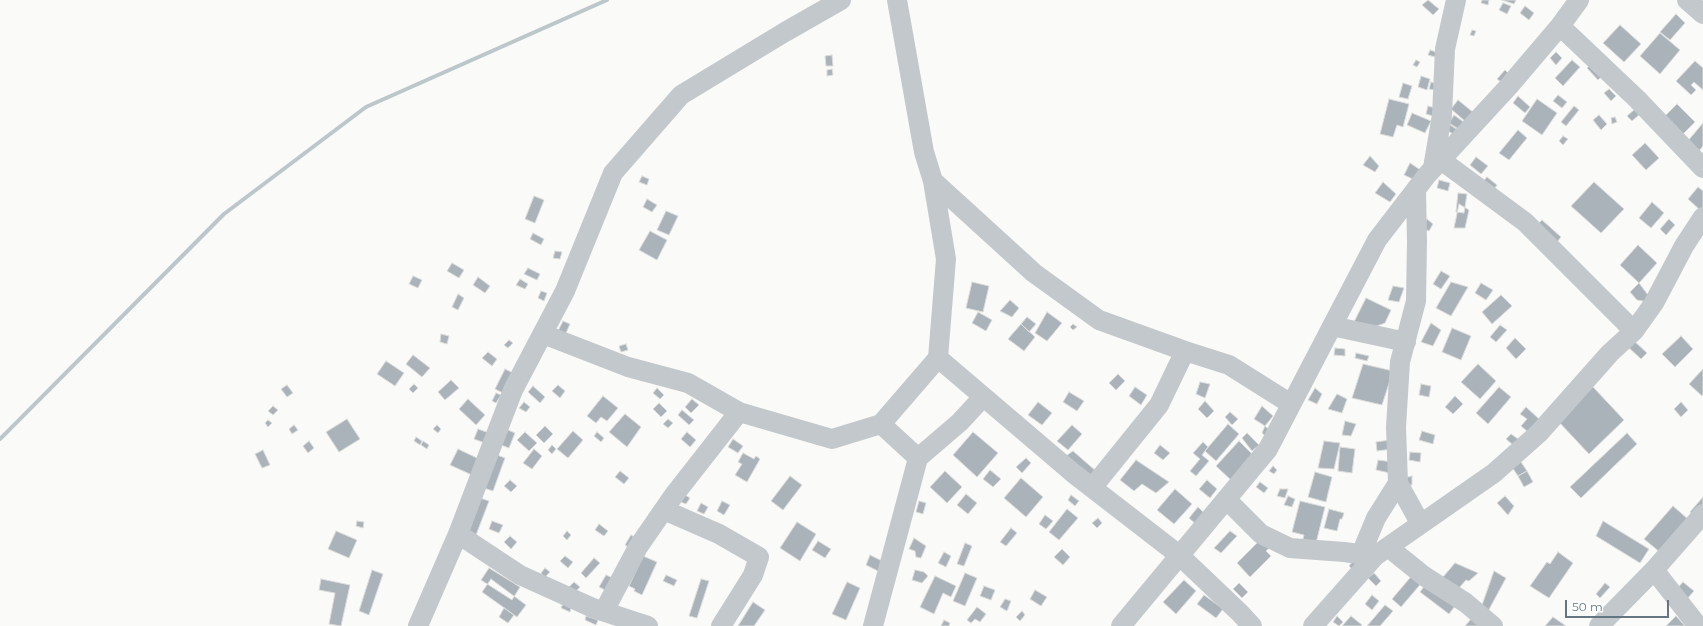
<!DOCTYPE html>
<html>
<head>
<meta charset="utf-8">
<style>
	body { margin:0 }
	#map { position:relative; width:1703px; height:626px; overflow:hidden; background:#fafaf8; font-family:Montserrat,sans-serif }
	canvas { display:block }
	.scale { position:absolute; left:1565px; top:600px; width:104px; height:18px; box-sizing:border-box; border:2px solid #657683; border-top:0; padding-left:5px; font-size:12px; line-height:14px; white-space:nowrap; color:#657683; -webkit-text-stroke:3px #fff; paint-order:stroke }
</style>
</head>
<body>
<div id="map">
<canvas width="1703" height="626"></canvas>
<div class="scale">50 m</div>
</div>
<script>
const context = document.querySelector('canvas').getContext('2d');
context.lineJoin = 'round';
function shape(rows) {
  const path = new Path2D();
  for (const r of rows) {
    path.moveTo(r[0], r[1]);
    for (let i = 2; i < r.length; i += 2) path.lineTo(r[i], r[i + 1]);
  }
  return path;
}
function trace(path, color, width, dash) {
  context.strokeStyle = color;
  context.lineWidth = width;
  context.lineCap = dash ? 'butt' : 'round';
  context.setLineDash(dash || []);
  context.stroke(path);
}
function paint(path, color) {
  context.fillStyle = color;
  context.fill(path, 'evenodd');
}
const stream = shape([
	[0,439,224,214,366,107,607,0]
]);
const building = shape([
	[1428,0,1439,9,1433,15,1422,5,1428,0],
	[1482,0,1489,0,1488,5,1481,3,1482,0],
	[1502,0,1516,0,1514,4,1502,0],
	[1503,3,1511,6,1507,14,1499,10,1503,3],
	[1525,6,1534,13,1529,20,1520,13,1525,6],
	[1676,14,1685,23,1670,40,1660,32,1676,14],
	[1620,25,1641,44,1624,62,1603,43,1620,25],
	[1472,30,1476,31,1474,36,1470,35,1472,30],
	[1660,33,1680,50,1660,74,1640,56,1660,33],
	[1430,50,1436,52,1435,57,1428,55,1430,50],
	[1556,52,1562,58,1556,65,1550,58,1556,52],
	[832,55,833,66,826,66,825,56,832,55],
	[1416,60,1420,62,1417,67,1413,65,1416,60],
	[1572,60,1580,67,1563,86,1555,78,1572,60],
	[1695,61,1703,68,1703,90,1694,82,1691,85,1696,90,1691,95,1676,81,1695,61],
	[1591,64,1602,76,1598,80,1587,68,1591,64],
	[832,69,833,75,827,76,827,70,832,69],
	[1505,70,1511,76,1504,84,1497,79,1505,70],
	[1421,76,1430,79,1427,90,1418,87,1421,76],
	[1431,82,1437,84,1435,90,1429,89,1431,82],
	[1403,83,1412,86,1408,99,1399,97,1403,83],
	[1609,89,1616,96,1611,101,1604,93,1609,89],
	[1558,95,1567,102,1562,108,1553,101,1558,95],
	[1518,96,1530,107,1525,113,1513,103,1518,96],
	[1389,99,1409,104,1403,127,1397,125,1393,137,1380,134,1389,99],
	[1537,99,1557,113,1542,135,1522,121,1537,99],
	[1458,100,1474,113,1466,122,1451,109,1458,100],
	[1677,104,1695,122,1683,134,1665,116,1677,104],
	[1428,106,1435,108,1433,116,1426,114,1428,106],
	[1574,106,1579,110,1566,126,1561,122,1574,106],
	[1635,109,1640,114,1632,121,1627,116,1635,109],
	[1412,113,1431,121,1425,133,1407,125,1412,113],
	[1454,115,1465,123,1460,130,1449,123,1454,115],
	[1599,115,1607,124,1601,130,1593,120,1599,115],
	[1615,117,1617,122,1612,124,1611,118,1615,117],
	[1703,123,1703,146,1698,152,1687,142,1703,123],
	[1449,124,1459,131,1456,136,1445,129,1449,124],
	[1518,130,1527,138,1509,160,1499,153,1518,130],
	[1563,136,1568,139,1563,145,1559,141,1563,136],
	[1645,143,1659,158,1646,170,1632,155,1645,143],
	[1370,156,1379,166,1375,172,1363,165,1370,156],
	[1476,157,1488,166,1481,174,1470,165,1476,157],
	[1410,163,1422,171,1415,180,1404,175,1410,163],
	[642,176,649,179,647,185,639,182,642,176],
	[1487,177,1497,185,1492,192,1481,184,1487,177],
	[1439,180,1450,183,1448,191,1437,188,1439,180],
	[1383,182,1396,194,1390,202,1375,193,1383,182],
	[1594,182,1624,209,1601,233,1571,206,1594,182],
	[1698,187,1703,191,1703,207,1700,210,1688,199,1698,187],
	[1458,193,1467,194,1464,213,1456,212,1458,193],
	[534,196,544,200,535,223,525,219,534,196],
	[647,199,657,205,652,212,643,207,647,199],
	[1652,202,1664,213,1651,228,1639,218,1652,202],
	[1459,204,1469,210,1465,228,1454,228,1459,204],
	[666,211,678,216,669,235,657,230,666,211],
	[1427,219,1433,224,1429,231,1423,228,1427,219],
	[1669,219,1675,225,1666,235,1660,229,1669,219],
	[1542,220,1561,237,1557,242,1538,224,1542,220],
	[650,231,667,240,657,260,639,250,650,231],
	[533,233,544,239,541,245,530,239,533,233],
	[1638,245,1657,263,1639,283,1620,265,1638,245],
	[555,251,562,252,560,259,553,258,555,251],
	[452,263,464,270,459,278,447,271,452,263],
	[528,268,540,274,537,280,524,274,528,268],
	[1441,271,1450,276,1441,289,1433,284,1441,271],
	[413,276,422,280,418,288,409,284,413,276],
	[478,277,490,286,485,293,473,285,478,277],
	[520,279,528,284,525,289,516,285,520,279],
	[972,282,989,286,983,312,966,308,972,282],
	[1451,282,1468,287,1451,316,1436,308,1451,282],
	[1481,283,1493,290,1486,300,1475,293,1481,283],
	[1639,283,1654,303,1637,300,1630,292,1639,283],
	[1393,286,1404,288,1399,302,1388,300,1393,286],
	[541,291,547,293,544,301,538,298,541,291],
	[458,294,464,298,458,310,452,307,458,294],
	[1501,295,1512,306,1492,324,1482,312,1501,295],
	[1366,298,1391,310,1385,323,1369,329,1352,326,1366,298],
	[1010,300,1019,308,1012,317,1000,311,1010,300],
	[978,312,992,320,986,331,972,323,978,312],
	[1047,312,1062,323,1047,341,1035,333,1047,312],
	[1027,317,1036,324,1029,332,1021,324,1027,317],
	[563,321,570,324,565,335,558,331,563,321],
	[1431,323,1441,330,1433,346,1421,342,1431,323],
	[1021,324,1035,337,1024,351,1008,339,1021,324],
	[1073,324,1077,327,1073,330,1070,327,1073,324],
	[1500,325,1507,330,1496,342,1490,337,1500,325],
	[1452,328,1471,336,1461,360,1442,352,1452,328],
	[441,334,449,336,447,344,440,342,441,334],
	[1681,336,1693,349,1675,367,1662,354,1681,336],
	[1515,338,1526,349,1516,359,1506,348,1515,338],
	[1632,339,1647,353,1641,359,1626,345,1632,339],
	[509,340,513,343,508,348,504,345,509,340],
	[626,344,628,350,621,352,619,346,626,344],
	[1335,348,1345,349,1345,356,1334,355,1335,348],
	[488,352,497,359,492,366,482,358,488,352],
	[1356,353,1369,356,1367,361,1355,358,1356,353],
	[413,355,430,368,422,377,406,364,413,355],
	[386,361,404,373,395,386,377,374,386,361],
	[1363,364,1393,371,1382,405,1352,398,1363,364],
	[1478,364,1496,381,1480,399,1461,382,1478,364],
	[505,369,513,373,503,393,495,389,505,369],
	[1703,369,1703,394,1702,396,1689,384,1703,369],
	[1118,374,1125,381,1116,390,1109,383,1118,374],
	[451,380,459,388,445,400,438,392,451,380],
	[1200,382,1210,384,1205,398,1196,394,1200,382],
	[414,384,418,388,413,393,409,389,414,384],
	[1421,384,1431,386,1429,397,1419,395,1421,384],
	[287,385,293,393,287,397,281,389,287,385],
	[558,385,565,391,560,398,552,391,558,385],
	[533,386,545,397,540,403,528,392,533,386],
	[1135,387,1147,395,1141,405,1129,396,1135,387],
	[1499,387,1511,397,1488,424,1476,413,1499,387],
	[1593,387,1624,420,1589,454,1558,421,1593,387],
	[657,388,664,395,660,399,653,393,657,388],
	[1315,388,1322,394,1317,404,1308,400,1315,388],
	[1069,392,1084,401,1077,411,1063,402,1069,392],
	[496,393,501,395,496,403,492,401,496,393],
	[1337,394,1347,399,1342,413,1328,409,1337,394],
	[603,396,618,408,607,421,601,417,596,423,587,416,603,396],
	[1455,396,1463,404,1453,414,1445,407,1455,396],
	[468,399,485,415,476,425,459,409,468,399],
	[692,399,699,405,691,413,685,407,692,399],
	[1205,401,1214,411,1207,418,1198,409,1205,401],
	[524,402,530,407,526,412,519,408,524,402],
	[1038,402,1052,413,1042,425,1028,415,1038,402],
	[1681,402,1688,410,1681,417,1674,409,1681,402],
	[659,403,667,411,661,417,653,409,659,403],
	[273,406,278,410,273,415,268,411,273,406],
	[1262,406,1273,416,1265,426,1254,419,1262,406],
	[1526,407,1539,419,1528,432,1521,426,1527,419,1520,414,1526,407],
	[682,410,694,420,689,425,678,415,682,410],
	[1230,412,1238,419,1232,425,1225,417,1230,412],
	[625,414,641,427,627,447,609,432,625,414],
	[347,419,360,439,339,452,326,432,347,419],
	[668,419,673,423,668,428,663,424,668,419],
	[268,420,272,423,268,427,265,423,268,420],
	[1345,421,1356,424,1351,436,1342,435,1345,421],
	[1228,424,1239,434,1216,461,1205,451,1228,424],
	[294,425,298,430,292,434,289,429,294,425],
	[437,425,441,429,438,433,433,429,437,425],
	[1072,425,1082,434,1068,450,1057,441,1072,425],
	[545,426,553,434,544,443,536,435,545,426],
	[1265,426,1275,435,1268,438,1262,433,1265,426],
	[478,429,489,433,485,443,474,439,478,429],
	[508,430,515,433,509,448,501,445,508,430],
	[573,431,583,440,568,458,557,449,573,431],
	[1422,431,1435,435,1433,444,1419,440,1422,431],
	[525,432,537,443,529,451,517,440,525,432],
	[597,432,604,438,601,442,594,436,597,432],
	[687,432,696,440,690,447,681,439,687,432],
	[973,432,998,453,977,477,953,455,973,432],
	[1247,433,1259,445,1252,451,1242,438,1247,433],
	[1627,433,1637,444,1581,498,1570,487,1627,433],
	[1511,434,1518,439,1513,445,1506,439,1511,434],
	[416,437,422,441,420,445,414,441,416,437],
	[733,439,743,446,738,453,728,447,733,439],
	[1390,440,1392,449,1377,451,1376,442,1390,440],
	[309,441,314,448,308,453,303,446,309,441],
	[423,441,429,445,427,449,421,445,423,441],
	[1239,441,1255,457,1232,481,1216,466,1239,441],
	[1324,441,1340,443,1334,469,1318,468,1324,441],
	[1203,442,1208,447,1202,455,1209,461,1196,476,1190,471,1200,459,1193,453,1203,442],
	[552,445,556,449,552,454,548,450,552,445],
	[1160,445,1170,453,1163,460,1154,453,1160,445],
	[1340,447,1355,449,1352,473,1338,471,1340,447],
	[458,449,479,459,472,475,450,465,458,449],
	[534,449,542,456,532,469,523,463,534,449],
	[263,450,270,465,262,468,255,454,263,450],
	[1073,451,1105,479,1096,491,1066,456,1073,451],
	[1410,452,1421,453,1420,462,1409,460,1410,452],
	[743,453,754,459,756,456,760,459,747,482,735,475,742,464,738,462,743,453],
	[497,455,505,458,493,491,484,488,497,455],
	[1026,458,1031,463,1022,473,1016,467,1026,458],
	[1136,460,1169,482,1156,493,1142,484,1134,491,1120,480,1136,460],
	[1378,460,1392,462,1390,473,1376,470,1378,460],
	[1521,462,1527,471,1518,476,1512,467,1521,462],
	[1273,466,1277,470,1274,474,1269,471,1273,466],
	[990,470,1001,479,993,487,983,479,990,470],
	[620,471,629,478,624,484,615,477,620,471],
	[945,471,962,487,947,503,930,487,945,471],
	[1527,471,1533,482,1524,487,1518,476,1527,471],
	[1315,472,1332,477,1326,502,1308,497,1315,472],
	[790,476,802,485,783,510,771,501,790,476],
	[1412,476,1412,485,1404,485,1404,478,1412,476],
	[1021,478,1043,497,1026,517,1004,498,1021,478],
	[510,480,517,486,511,492,504,486,510,480],
	[1207,480,1217,489,1210,498,1199,489,1207,480],
	[1260,482,1268,488,1264,493,1256,487,1260,482],
	[1175,489,1192,504,1174,524,1157,510,1175,489],
	[1280,489,1288,489,1285,498,1277,496,1280,489],
	[966,494,977,503,968,514,957,505,966,494],
	[685,495,690,498,686,504,681,502,685,495],
	[1071,495,1079,501,1075,506,1068,500,1071,495],
	[1288,496,1295,499,1292,507,1284,505,1288,496],
	[1505,496,1514,506,1508,515,1497,503,1505,496],
	[1703,497,1703,509,1696,517,1690,512,1703,497],
	[480,498,489,501,476,535,467,532,480,498],
	[722,501,730,505,724,515,717,511,722,501],
	[919,501,926,503,923,514,916,512,919,501],
	[1300,501,1325,507,1316,543,1303,539,1304,535,1292,532,1300,501],
	[701,503,708,507,704,514,697,511,701,503],
	[1673,506,1689,520,1661,553,1644,539,1673,506],
	[1198,507,1208,517,1199,527,1189,518,1198,507],
	[1067,509,1078,518,1059,540,1049,532,1067,509],
	[1329,509,1344,513,1342,519,1340,519,1337,531,1324,528,1329,509],
	[1045,515,1053,521,1046,529,1039,524,1045,515],
	[1098,518,1102,523,1097,528,1092,523,1098,518],
	[357,521,364,522,363,528,356,526,357,521],
	[492,521,503,525,499,533,489,529,492,521],
	[1603,521,1649,549,1640,563,1596,536,1603,521],
	[797,522,816,534,800,561,780,548,797,522],
	[599,524,608,531,604,536,595,530,599,524],
	[1011,528,1017,533,1006,546,1000,542,1011,528],
	[336,531,357,540,349,558,328,549,336,531],
	[567,531,571,535,567,540,563,536,567,531],
	[1230,531,1237,536,1221,553,1214,548,1230,531],
	[631,535,637,539,632,549,625,545,631,535],
	[510,536,517,542,511,549,504,542,510,536],
	[914,538,926,546,921,558,916,557,915,551,909,549,914,538],
	[1261,539,1270,547,1266,551,1271,556,1250,577,1237,563,1261,539],
	[818,541,831,549,825,558,812,550,818,541],
	[965,543,972,546,964,566,957,564,965,543],
	[1062,549,1070,557,1063,565,1054,557,1062,549],
	[944,552,951,556,946,567,938,563,944,552],
	[1558,552,1573,563,1549,598,1530,586,1547,562,1550,564,1558,552],
	[870,555,884,562,878,571,866,565,870,555],
	[565,556,573,562,568,568,560,561,565,556],
	[643,556,657,562,642,595,634,591,635,589,629,586,643,556],
	[594,558,600,563,586,578,581,573,594,558],
	[1353,561,1358,565,1353,570,1349,566,1353,561],
	[1455,563,1478,573,1469,581,1466,580,1451,597,1437,584,1455,563],
	[489,568,520,587,512,600,481,580,489,568],
	[545,568,550,572,545,577,541,573,545,568],
	[372,570,383,574,369,615,359,611,372,570],
	[915,570,924,572,928,576,922,583,912,580,915,570],
	[1494,571,1506,578,1486,615,1482,605,1494,571],
	[1415,572,1424,580,1401,607,1392,599,1415,572],
	[965,573,977,578,965,606,953,601,965,573],
	[1374,573,1381,581,1376,586,1368,578,1374,573],
	[606,575,615,579,609,592,599,587,606,575],
	[666,575,677,580,674,586,663,581,666,575],
	[935,576,956,586,951,597,943,593,934,614,920,607,935,576],
	[321,579,350,585,341,626,329,624,335,593,319,590,321,579],
	[491,579,526,605,517,617,482,592,491,579],
	[701,579,709,581,697,618,689,616,701,579],
	[1184,580,1196,591,1176,614,1163,602,1184,580],
	[574,582,580,587,575,592,569,587,574,582],
	[847,582,860,588,846,620,832,614,847,582],
	[1683,582,1694,591,1686,600,1675,591,1683,582],
	[1239,583,1248,592,1242,598,1233,589,1239,583],
	[1605,583,1610,587,1600,598,1596,594,1605,583],
	[1426,584,1455,606,1449,614,1420,592,1426,584],
	[984,586,995,590,991,600,980,596,984,586],
	[1035,590,1047,597,1041,606,1030,599,1035,590],
	[1204,595,1223,609,1216,618,1197,604,1204,595],
	[1372,595,1379,601,1372,610,1365,604,1372,595],
	[1005,599,1011,601,1007,611,1000,607,1005,599],
	[753,602,765,610,754,626,738,626,753,602],
	[563,604,571,608,570,612,561,608,563,604],
	[1385,605,1393,611,1380,626,1367,626,1385,605],
	[977,607,986,614,980,622,975,619,971,623,967,620,977,607],
	[504,608,514,615,508,623,499,617,504,608],
	[1022,611,1025,615,1020,621,1016,617,1022,611],
	[586,616,598,620,596,625,585,620,586,616],
	[1337,616,1343,622,1339,626,1333,622,1337,616],
	[1351,616,1362,625,1361,626,1342,626,1351,616],
	[1676,616,1685,626,1666,626,1676,616],
	[1553,617,1566,626,1545,626,1553,617],
	[1472,618,1482,626,1465,626,1472,618],
	[944,620,950,623,949,626,941,626,944,620]
]);
const minor = shape([
	[897,0,924,152,933,181,946,259,938,358,1073,473,1179,555,1240,613,1252,626],
	[1687,0,1703,14],
	[1560,26,1637,99,1703,168],
	[1441,160,1525,222,1634,331],
	[1433,168,1442,115,1445,49,1456,0],
	[933,181,1034,273,1099,320,1185,351],
	[1416,189,1417,241,1416,301,1400,362,1396,427,1398,483,1420,523],
	[1332,326,1406,342],
	[543,334,628,367,688,383,739,412,832,439,881,424,918,458,873,626],
	[881,424,938,358],
	[918,458,960,422,983,397],
	[1092,488,1159,405,1185,351,1229,365,1291,404],
	[1226,499,1261,534,1290,548,1344,552,1375,556],
	[664,510,719,534,759,557,753,575,721,626],
	[458,534,520,575,593,608,648,626],
	[1388,547,1424,576,1466,603,1493,626],
	[1361,554,1376,518,1398,483],
	[1654,570,1698,626],
	[604,611,638,547,674,495,739,412],
	[418,626,458,534,513,390,565,291,613,173,681,95,785,32,841,0],
	[1121,626,1268,449,1377,240,1427,175,1509,86,1560,26,1579,0],
	[1313,626,1375,556,1494,473,1539,433,1610,353,1634,331,1654,303,1684,246,1703,217],
	[1599,626,1654,570,1703,514]
]);
trace(stream, '#bbc7cb', 4);
paint(building, '#aab3b9');
trace(building, '#dcdcda', 1);
trace(minor, '#c3c8cc', 20);
</script>
</body>
</html>
